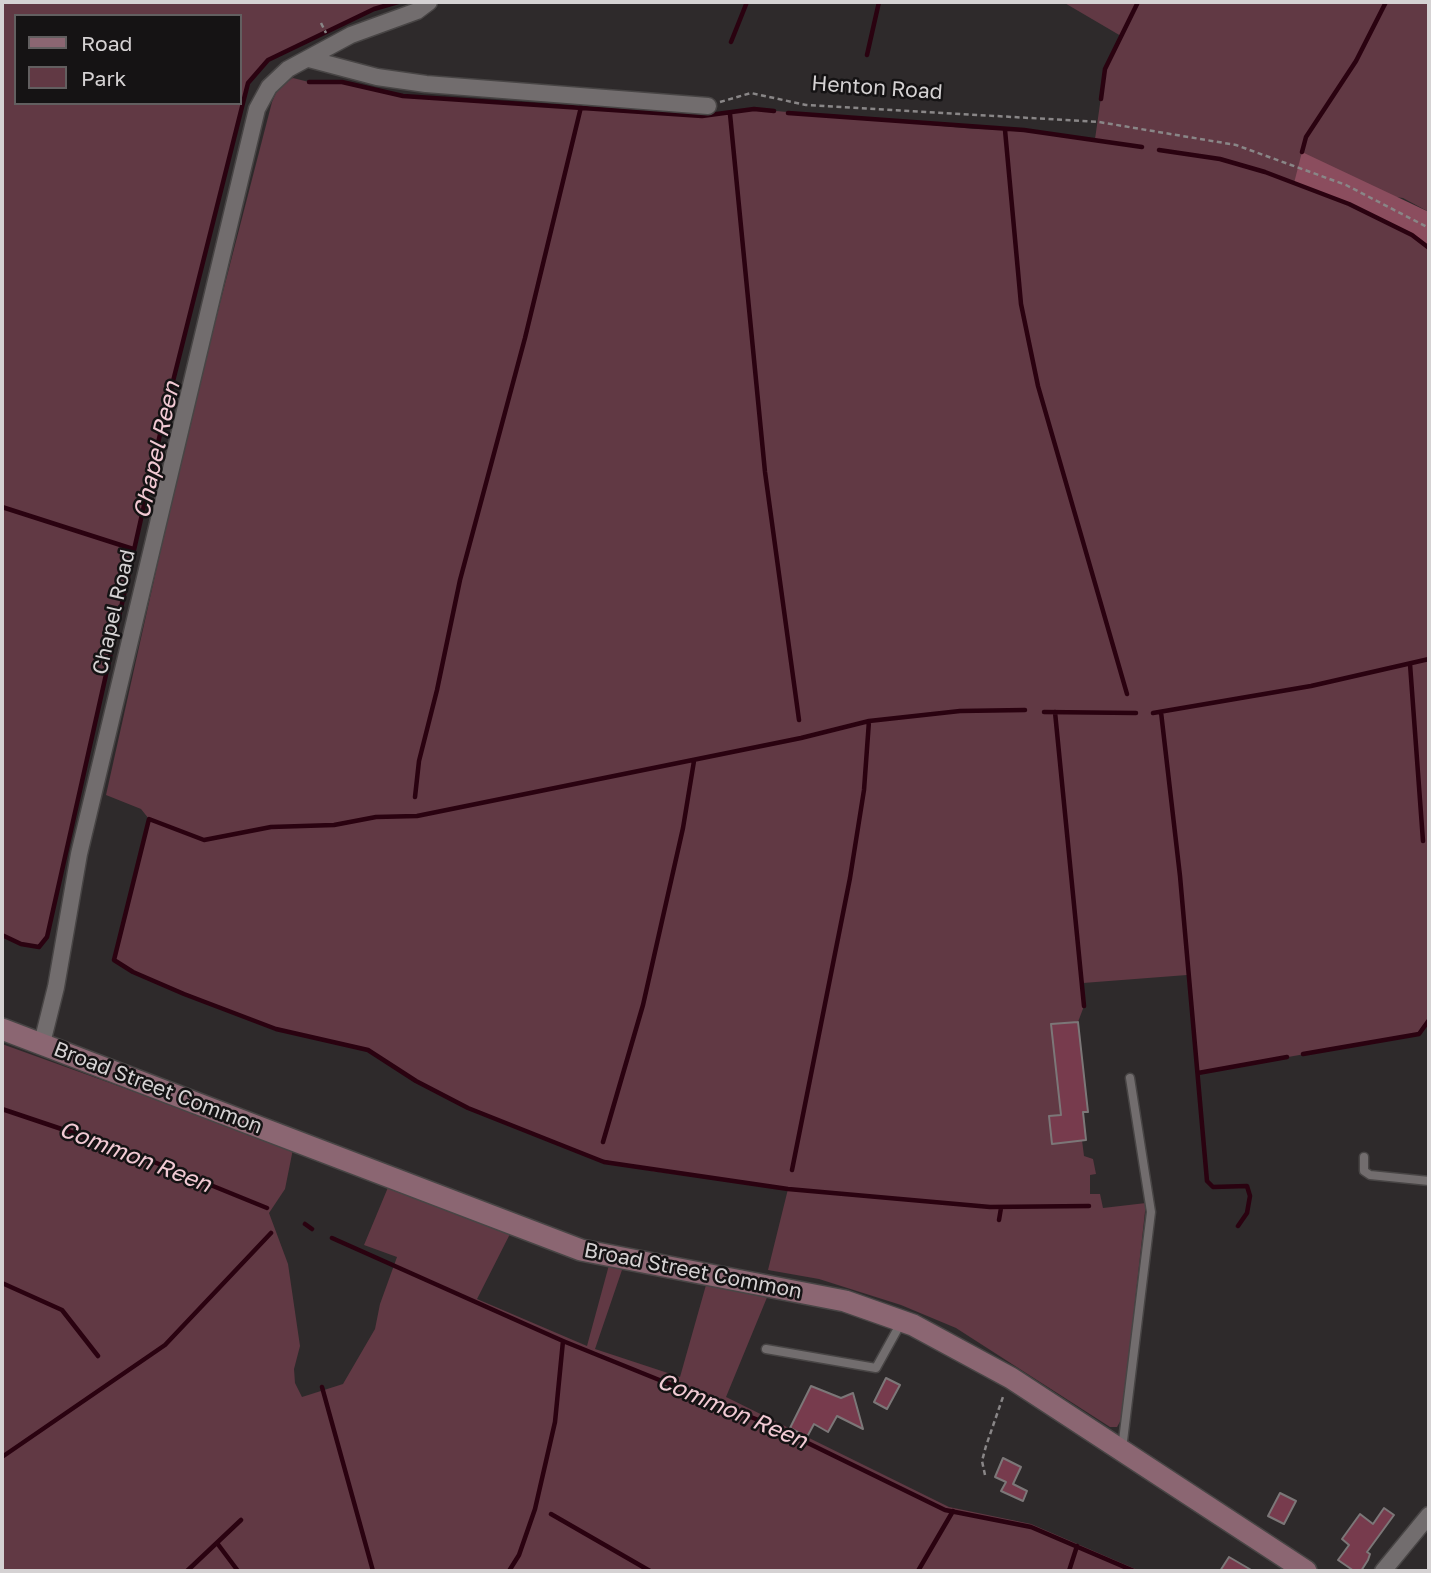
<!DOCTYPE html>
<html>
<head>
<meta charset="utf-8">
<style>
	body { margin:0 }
	#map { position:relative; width:1431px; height:1573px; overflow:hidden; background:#2e2a2b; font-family:"Golos Text",sans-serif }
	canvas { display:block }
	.frame { position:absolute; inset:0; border:4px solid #d5d2d3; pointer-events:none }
	.legend { position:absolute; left:14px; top:14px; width:228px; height:91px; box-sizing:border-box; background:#151314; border:2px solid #625f60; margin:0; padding:9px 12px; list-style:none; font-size:21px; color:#d5d2d3 }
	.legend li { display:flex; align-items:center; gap:14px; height:35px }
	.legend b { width:35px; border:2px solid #625f60 }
</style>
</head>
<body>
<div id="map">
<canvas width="1431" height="1573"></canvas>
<div class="frame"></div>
<ul class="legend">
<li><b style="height:9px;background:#8b6672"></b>Road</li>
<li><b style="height:19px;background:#613944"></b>Park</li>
</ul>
</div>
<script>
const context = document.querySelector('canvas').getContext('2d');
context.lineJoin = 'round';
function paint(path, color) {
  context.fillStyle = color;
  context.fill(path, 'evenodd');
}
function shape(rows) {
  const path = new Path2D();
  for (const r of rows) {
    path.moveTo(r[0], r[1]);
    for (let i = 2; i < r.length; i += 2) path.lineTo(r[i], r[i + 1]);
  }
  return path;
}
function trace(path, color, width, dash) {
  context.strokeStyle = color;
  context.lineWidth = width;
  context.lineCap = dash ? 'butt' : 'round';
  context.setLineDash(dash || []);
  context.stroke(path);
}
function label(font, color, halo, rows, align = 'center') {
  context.font = font + ' "Golos Text",sans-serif';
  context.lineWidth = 5;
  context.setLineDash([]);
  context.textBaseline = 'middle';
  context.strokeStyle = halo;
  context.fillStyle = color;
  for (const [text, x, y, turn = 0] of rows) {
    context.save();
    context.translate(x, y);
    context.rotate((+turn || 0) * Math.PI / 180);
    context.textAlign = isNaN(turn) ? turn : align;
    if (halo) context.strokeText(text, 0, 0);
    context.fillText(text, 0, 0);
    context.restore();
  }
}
const green = shape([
	[2,2,398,2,374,9,268,60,248,83,163,421,47,937,39,947,21,944,2,935],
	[16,16,240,16,240,103,16,103],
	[1063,2,1429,2,1429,212,1403,198,1294,183,1349,204,1412,235,1429,248,1429,1020,1419,1034,1197,1073,1187,975,1083,983,1084,1006,1078,1022,1051,1025,1061,1115,1049,1117,1052,1143,1082,1140,1084,1156,1093,1159,1096,1174,1090,1175,1090,1194,1100,1194,1103,1208,1146,1203,1122,1418,1117,1427,1110,1427,956,1328,901,1305,819,1279,768,1270,788,1189,651,1171,584,1155,468,1108,416,1081,368,1050,276,1029,133,972,114,960,149,819,141,809,106,795,189,423,272,102,279,86,293,78,309,82,342,82,403,96,702,116,754,109,975,129,1024,130,1095,139,1105,69,1121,36],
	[2,1044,293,1149,285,1189,269,1213,288,1264,300,1346,294,1369,295,1383,302,1397,343,1384,375,1329,380,1304,397,1257,364,1245,389,1185,512,1230,477,1299,587,1346,609,1265,623,1267,595,1349,680,1377,706,1285,768,1295,726,1397,949,1507,1031,1524,1140,1571,2,1571]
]);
const forest = shape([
	[1302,152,1429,212,1429,248,1412,235,1349,204,1294,183]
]);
const stream = shape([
	[731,42,747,2],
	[867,55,879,2],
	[309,82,342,82,403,96,702,116,754,109,774,111],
	[1101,99,1105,69,1138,2],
	[788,113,1024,130,1142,147],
	[730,114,765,472,799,720],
	[1005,130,1021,304,1038,386,1127,694],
	[1159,150,1220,159,1265,172,1349,204,1412,235,1429,248],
	[1302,152,1306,137,1356,61,1386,2],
	[2,507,133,549],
	[1410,664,1423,841],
	[1025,710,960,711,869,721,801,738,417,816,376,817,334,825,271,827,204,840,149,819,114,960,133,972,184,994,276,1029,368,1050,416,1081,468,1108,604,1162,788,1189,990,1207,1089,1206],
	[1044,712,1136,713],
	[1055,712,1084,1006],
	[1161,712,1180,876,1207,1181,1213,1187,1247,1186,1250,1196,1247,1213,1238,1226],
	[1153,713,1311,686,1429,659],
	[415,797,419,761,437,690,460,580,525,338,581,107],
	[2,935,21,944,39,947,47,937,163,421,248,83,268,60,374,9,398,2],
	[1303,1054,1419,1034,1429,1020],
	[1198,1073,1287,1057],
	[2,1109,127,1151,267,1208],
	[603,1142,643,1005,683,828,694,761],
	[792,1170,850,878,864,790,869,721],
	[999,1220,1001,1208],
	[305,1224,312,1229],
	[332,1238,563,1341,773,1426,945,1510,1031,1527,1134,1571],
	[2,1283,62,1310,98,1356],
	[322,1387,373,1571],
	[2,1457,165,1345,271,1233],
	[551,1514,650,1571],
	[217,1543,238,1571],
	[187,1571,241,1520],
	[509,1571,519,1555,535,1509,555,1422,563,1341],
	[918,1571,953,1511],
	[1069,1571,1077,1546]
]);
const building = shape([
	[1078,1022,1088,1112,1083,1112,1086,1140,1052,1144,1049,1116,1061,1115,1051,1024,1078,1022],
	[886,1378,900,1385,887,1409,874,1402,886,1378],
	[811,1386,841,1398,853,1393,863,1429,837,1416,828,1432,814,1424,807,1437,790,1428,811,1386],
	[1003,1458,1021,1467,1013,1484,1027,1491,1023,1501,1001,1491,1006,1482,995,1477,1003,1458],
	[1280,1493,1296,1501,1284,1524,1268,1516,1280,1493],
	[1384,1508,1394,1515,1367,1552,1370,1554,1368,1560,1361,1571,1354,1571,1338,1560,1349,1545,1342,1539,1360,1514,1373,1524,1384,1508],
	[1229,1557,1253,1571,1220,1571,1229,1557]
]);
const path = shape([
	[321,23,326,33],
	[720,102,751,93,806,105,1099,122,1236,145,1346,185,1429,228],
	[985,1475,982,1461,986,1446,1004,1394]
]);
const lane = shape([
	[1364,1157,1364,1171,1370,1175,1429,1181],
	[766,1349,876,1368,902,1321],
	[1122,1449,1151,1212,1130,1078]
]);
const street = shape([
	[309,59,377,77,426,84,708,106],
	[42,1043,56,987,79,854,257,109,269,87,288,69,351,35,417,11,429,2],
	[1383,1571,1429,1515]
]);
const secondary = shape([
	[2,1029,581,1250,845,1301,913,1325,1011,1378,1306,1571]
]);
const streetNames = [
	["Henton Road",877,88,4],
	["Chapel Road",114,612,-77],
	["Broad Street Common",158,1088,21],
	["Broad Street Common",693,1271,11]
];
const waterNames = [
	["Chapel Reen",157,450,-77],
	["Common Reen",135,1157,21],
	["Common Reen",732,1411,23]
];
paint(green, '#613944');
paint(forest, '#8b4d5e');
trace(stream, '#2a0210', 4.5);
paint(building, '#773b4d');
trace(building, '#7c7778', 2);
trace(lane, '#484545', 11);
trace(street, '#484545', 19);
trace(secondary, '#484545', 24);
trace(path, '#898687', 2.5, [5, 3.5]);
trace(lane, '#726d6e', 8);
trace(street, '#726d6e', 16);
trace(secondary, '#8b6672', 21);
label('21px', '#d5d2d3', '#151314', streetNames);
label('italic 23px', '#f2cad4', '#151314', waterNames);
</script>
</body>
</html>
